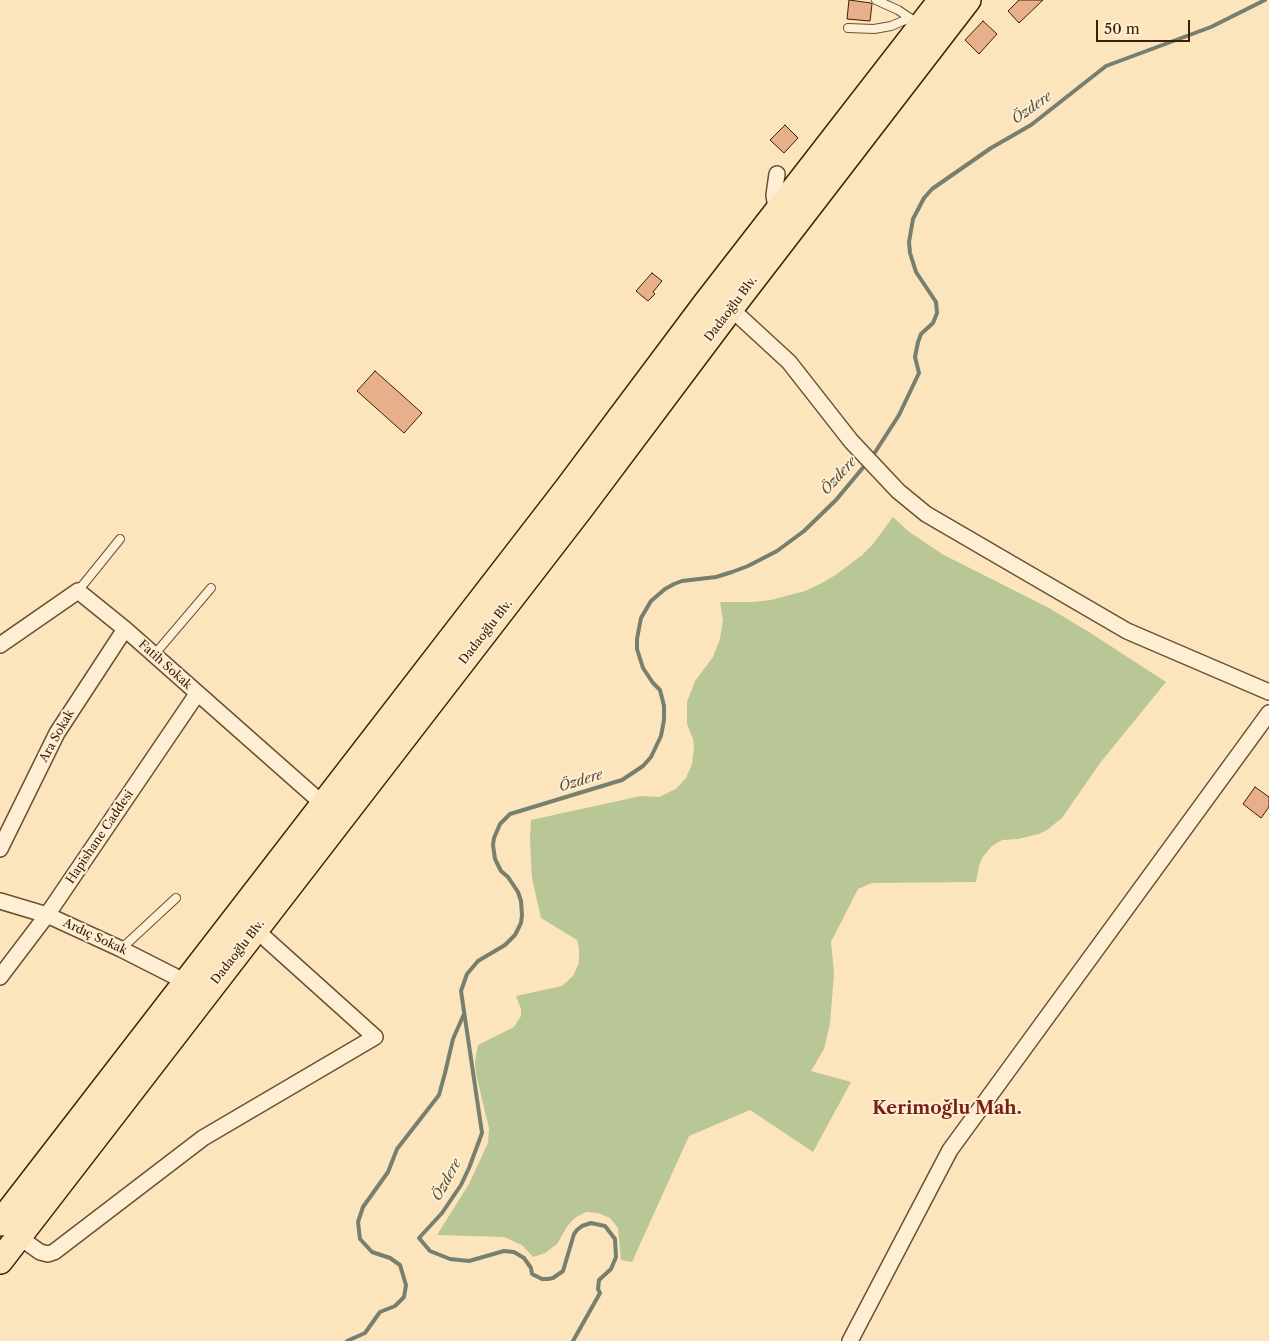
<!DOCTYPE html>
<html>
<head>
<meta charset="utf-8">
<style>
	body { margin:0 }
	#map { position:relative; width:1269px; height:1341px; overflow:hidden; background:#fce5bd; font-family:"Libre Caslon Text",serif }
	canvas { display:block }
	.scale { position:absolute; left:1096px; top:20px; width:94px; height:22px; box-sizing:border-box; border:2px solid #3a2007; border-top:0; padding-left:6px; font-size:15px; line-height:18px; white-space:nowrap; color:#3a2007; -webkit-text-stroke:4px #fdeed4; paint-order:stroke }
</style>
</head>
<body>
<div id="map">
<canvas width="1269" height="1341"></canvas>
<div class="scale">50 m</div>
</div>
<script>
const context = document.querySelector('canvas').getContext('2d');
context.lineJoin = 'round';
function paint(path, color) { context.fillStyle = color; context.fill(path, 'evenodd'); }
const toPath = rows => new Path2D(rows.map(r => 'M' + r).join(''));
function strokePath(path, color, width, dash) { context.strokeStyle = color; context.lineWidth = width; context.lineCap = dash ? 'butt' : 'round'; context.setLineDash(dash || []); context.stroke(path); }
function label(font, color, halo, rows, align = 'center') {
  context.font = font + ' "Libre Caslon Text",serif'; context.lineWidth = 4; context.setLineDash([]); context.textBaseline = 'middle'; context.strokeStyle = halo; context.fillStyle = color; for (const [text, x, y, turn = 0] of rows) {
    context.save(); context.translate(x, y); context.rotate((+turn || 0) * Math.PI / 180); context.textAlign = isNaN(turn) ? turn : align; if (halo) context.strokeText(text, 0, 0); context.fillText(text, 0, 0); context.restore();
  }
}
paint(toPath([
	[893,517,908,531,942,554,1049,608,1089,632,1166,682,1100,763,1062,818,1047,830,1039,834,1018,839,1002,840,992,846,982,858,979,866,976,882,872,883,858,889,831,942,834,973,830,1024,824,1049,811,1071,851,1082,813,1152,750,1110,689,1136,632,1262,621,1260,618,1228,610,1218,598,1213,586,1212,576,1217,568,1225,557,1244,545,1253,533,1257,522,1245,504,1237,437,1235,469,1184,488,1143,489,1128,476,1074,475,1062,478,1045,514,1027,521,1016,521,1009,516,996,562,986,573,976,579,963,579,948,577,940,541,918,532,878,530,839,531,820,641,796,659,797,676,789,686,778,692,764,694,747,693,739,687,724,687,702,695,681,713,657,720,639,723,620,720,602,754,602,771,600,805,591,820,584,834,576,861,556,873,544]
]), '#b9c695');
strokePath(toPath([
	[872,457,899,415,919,373,915,357,918,342,921,334,933,323,937,313,936,302,916,272,910,253,909,242,913,219,924,198,932,189,991,148,1031,125,1106,66,1211,27,1265,0],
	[347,1341,365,1333,380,1312,395,1306,404,1297,406,1285,400,1265,390,1258,372,1252,360,1239,358,1222,363,1207,388,1172,397,1149,439,1095,445,1073,453,1039,464,1014],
	[573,1341,600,1293,598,1289,599,1280,611,1269,616,1257,615,1239,605,1226,591,1223,582,1226,577,1230,574,1234,563,1271,553,1278,548,1279,542,1279,532,1274,531,1268,524,1258,514,1252,504,1251,469,1261,450,1259,430,1251,419,1238,442,1213,461,1185,469,1168,482,1133,461,991,467,974,478,961,505,945,515,935,521,923,522,915,521,901,518,892,508,877,501,871,495,859,493,845,494,838,500,824,510,814,622,780,643,766,651,757,661,736,664,720,664,706,660,690,653,683,643,668,637,649,637,639,641,618,651,601,665,589,674,584,682,581,716,577,732,572,748,566,777,551,804,531,836,500,866,464]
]), '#777f6f', 4);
const building = toPath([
	[849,0,871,3,872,4,870,21,847,19,849,0],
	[1019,0,1043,0,1019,23,1008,11,1019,0],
	[983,21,997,34,979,54,965,40,983,21],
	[785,125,798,138,784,153,770,140,785,125],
	[652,273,662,281,653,292,655,294,648,301,636,291,652,273],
	[375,371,422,413,404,433,357,391,375,371],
	[1255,787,1269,797,1269,807,1261,818,1243,804,1255,787]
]);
paint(building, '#e8b08a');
strokePath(building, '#3a2007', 1);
const service = toPath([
	[876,0,898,10,913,20],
	[848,28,874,29,891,26,910,18],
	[78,591,120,539],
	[154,655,211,588],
	[121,949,176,898]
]);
const minor = toPath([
	[777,174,774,195,775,202,779,208],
	[726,304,789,362,851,441,898,491,926,514,1127,631,1269,692],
	[0,645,78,591,125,629,323,804],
	[0,849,57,733,125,629],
	[0,901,47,915,121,949,186,982],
	[0,977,47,915,197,694],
	[19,1237,40,1252,48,1254,54,1252,203,1138,375,1037,256,930],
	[850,1341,950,1150,1269,713]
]);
const trunk = toPath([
	[0,1223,566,490,706,303,941,0],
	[0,1261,581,508,731,308,968,0]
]);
strokePath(service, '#6a5134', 10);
strokePath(minor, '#6a5134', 18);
strokePath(trunk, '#3a2007', 28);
strokePath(service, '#fdeed4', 8);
strokePath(minor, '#fdeed4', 15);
strokePath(trunk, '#fce5bd', 25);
label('12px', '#3a2007', '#fdeed4', [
	["Dadaoğlu Blv.",731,309,-53],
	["Dadaoğlu Blv.",486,632,-52],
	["Fatih Sokak",165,665,42],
	["Ara Sokak",57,736,-61],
	["Hapishane Caddesi",100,837,-56],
	["Ardıç Sokak",95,937,25],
	["Dadaoğlu Blv.",238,952,-52]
]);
label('italic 14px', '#58503b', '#fdeed4', [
	["Özdere",1032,108,-35],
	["Özdere",839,476,-48],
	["Özdere",581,781,-17],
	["Özdere",447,1180,-61]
]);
label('bold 18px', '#7a1f14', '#fdeed4', [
	["Kerimoğlu Mah.",947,1109]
]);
</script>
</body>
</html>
